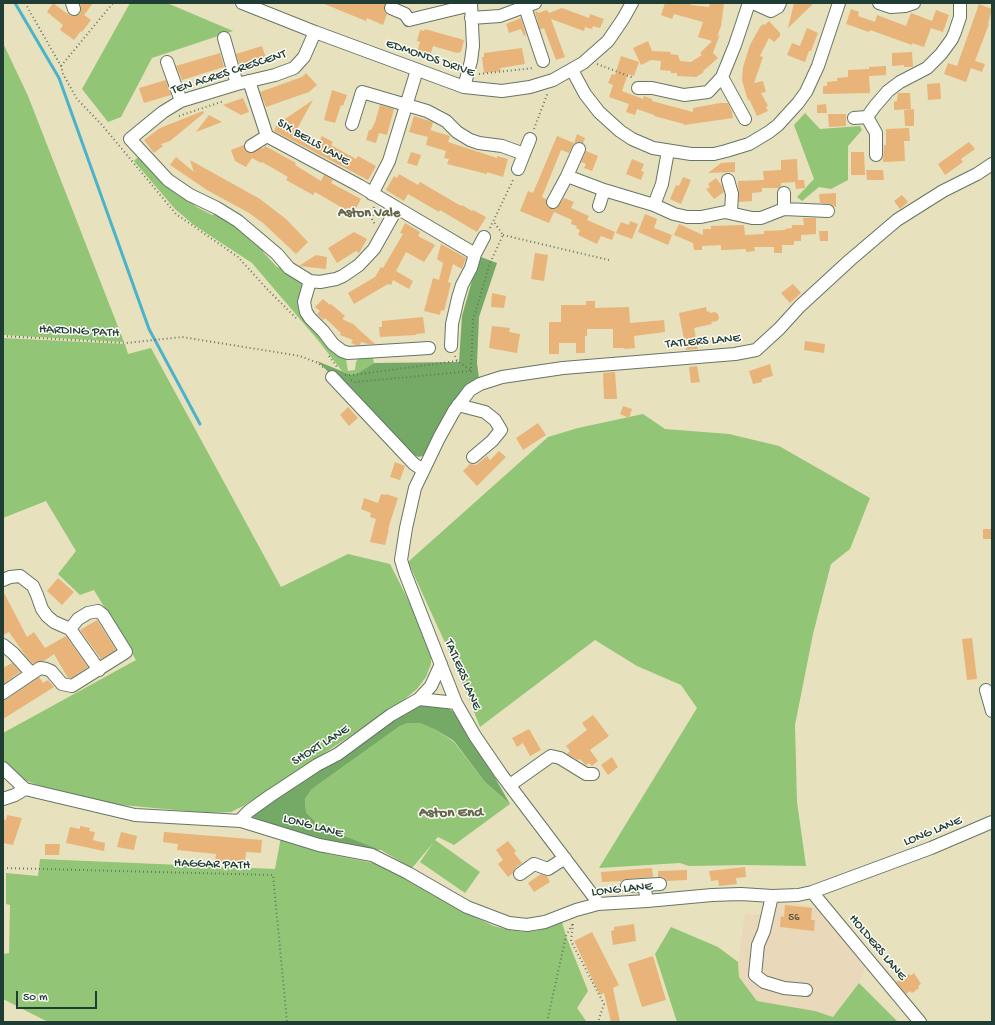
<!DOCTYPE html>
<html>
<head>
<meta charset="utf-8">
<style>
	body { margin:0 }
	#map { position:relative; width:995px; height:1025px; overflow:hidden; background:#e7e1be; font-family:"Gochi Hand",sans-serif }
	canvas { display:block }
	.frame { position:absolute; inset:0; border:4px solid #1f3d34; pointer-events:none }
	.scale { position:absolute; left:16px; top:991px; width:81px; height:18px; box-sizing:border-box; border:2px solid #1f3d34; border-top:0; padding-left:5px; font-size:12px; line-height:14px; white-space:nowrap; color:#1f3d34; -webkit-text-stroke:3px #fdfcf7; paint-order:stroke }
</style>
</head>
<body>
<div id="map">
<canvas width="995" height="1025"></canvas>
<div class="frame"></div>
<div class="scale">50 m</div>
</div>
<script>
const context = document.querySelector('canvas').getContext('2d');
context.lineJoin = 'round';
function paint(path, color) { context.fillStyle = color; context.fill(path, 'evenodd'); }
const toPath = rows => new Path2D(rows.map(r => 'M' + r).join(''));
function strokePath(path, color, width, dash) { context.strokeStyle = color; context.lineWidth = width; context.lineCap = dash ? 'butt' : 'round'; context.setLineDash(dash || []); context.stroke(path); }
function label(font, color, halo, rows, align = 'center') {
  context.font = font + ' "Gochi Hand",sans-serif'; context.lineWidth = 3; context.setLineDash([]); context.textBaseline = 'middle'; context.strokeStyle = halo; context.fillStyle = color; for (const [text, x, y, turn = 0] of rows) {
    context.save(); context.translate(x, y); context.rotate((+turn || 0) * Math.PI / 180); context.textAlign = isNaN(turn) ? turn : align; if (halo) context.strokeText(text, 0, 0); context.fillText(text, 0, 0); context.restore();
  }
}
paint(toPath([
	[764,901,807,905,819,910,867,963,859,983,833,1017,815,1011,757,1001,739,977,738,962,745,914,761,915]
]), '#ead8ba');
paint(toPath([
	[130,3,167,3,233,31,152,58,121,117,108,122,82,89],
	[3,43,28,96,124,342,3,335],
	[805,113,820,129,860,126,862,130,848,146,848,180,831,189,819,187,802,201,797,197,814,179,794,125],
	[139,156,193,201,195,206,212,215,217,214,239,228,263,247,263,252,277,267,282,267,300,281,303,288,300,297,346,359,348,371,355,370,356,362,360,356,372,355,374,363,358,373,351,375,342,371,317,339,252,263,194,225,175,209,134,161],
	[3,338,125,344,128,354,151,348,281,587,348,554,390,564,427,637,431,653,431,664,426,677,417,689,400,703,320,756,243,806,231,812,208,813,122,805,50,790,22,779,3,760,3,733,136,660,94,590,80,595,58,574,76,551,46,501,3,518],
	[643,414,665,429,729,434,779,446,870,498,850,549,831,564,813,634,795,725,797,802,806,866,745,865,689,866,680,863,599,868,697,708,681,685,637,666,595,640,480,727,458,671,408,562,548,437,578,428],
	[408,723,420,723,436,730,454,742,485,782,510,804,454,845,438,837,435,840,480,872,465,893,420,862,433,843,412,868,381,850,319,826,306,812,305,799,312,789,400,726],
	[281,837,328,854,373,863,398,874,464,912,494,926,510,930,524,932,536,931,562,922,566,936,588,991,577,1008,586,1021,585,1022,48,1022,3,999,3,954,9,953,10,905,6,904,6,873,38,876,40,859,275,869],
	[671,927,718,947,738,962,739,977,757,1001,815,1011,833,1017,859,983,898,1022,677,1022,655,954]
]), '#92c575');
paint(toPath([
	[481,257,497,263,479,317,477,363,479,378,468,385,425,455,419,457,414,455,317,361,351,375,358,373,374,363,459,362,462,316,473,277],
	[430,703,442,705,451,710,458,716,470,734,510,804,485,782,454,741,436,730,420,723,408,723,400,726,312,789,305,799,306,812,319,826,381,850,360,848,304,837,258,820,253,817,254,813,407,709]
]), '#75aa66');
strokePath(toPath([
	[15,3,59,78,149,329,200,424]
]), '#4bb3c9', 3);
paint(toPath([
	[53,3,69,15,73,16,80,14,81,10,80,3,93,3,84,15,91,20,82,32,81,31,74,40,60,30,63,25,47,12],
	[322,3,386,3,384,9,387,14,383,25,367,18,366,21],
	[665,3,691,3,691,5,709,7,710,3,724,3,721,26,717,37,720,34,713,53,718,58,703,71,704,72,696,77,677,76,677,73,671,73,671,71,660,70,661,61,651,60,641,65,633,48,648,41,652,51,671,52,670,54,678,55,680,61,691,62,702,55,700,53,712,41,698,37,703,22,674,14,672,19,661,15],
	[794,3,814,3,788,28],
	[979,4,992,9,988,24,989,24,975,61,985,64,982,72,971,68,966,82,944,74,948,63,957,66],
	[562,8,589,18,590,14,604,19,600,28,593,26,592,29,585,27,584,31,551,19,565,57,556,60,544,28,540,30,535,12,537,11,538,13,547,10,549,13],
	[851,9,859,12,858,16,875,22,877,15,906,26,911,13,932,21,936,10,949,15,943,32,931,28,924,47,912,43,912,45,870,30,869,32,846,24],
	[521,18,526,35,524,36,521,29,509,33,506,24],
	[769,21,780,33,780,36,774,42,769,38,760,56,763,57,754,83,763,81,766,92,761,93,768,106,766,107,768,111,757,116,749,99,748,101,742,80,743,67,750,45,760,27,763,24,765,25],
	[807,28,818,33,811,51,809,51,805,62,787,55,792,43,800,46],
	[425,29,464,40,461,52,457,53,433,46,429,60,416,56,420,42,417,41,420,30,424,31],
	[262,46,267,61,241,69,236,54],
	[522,48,525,64,500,68,501,71,484,73,482,57,484,57,484,53],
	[912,52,913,67,904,67,904,65,892,66,892,53],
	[220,53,224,67,182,80,176,66],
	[621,56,639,62,634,76,628,74,622,91,643,99,644,96,652,99,652,101,693,112,693,108,720,103,728,103,732,112,733,118,684,125,684,124,654,116,654,115,637,109,635,115,626,112,629,104,609,97,613,85,608,83,612,74,615,75],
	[886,66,886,75,869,76,870,93,823,94,823,86,827,86,827,82,837,81,837,78,848,77,848,70,869,69,869,67],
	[306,73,317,85,309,92,266,107,260,92,302,77],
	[166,80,171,95,144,103,139,88],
	[940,83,941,99,928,100,927,84],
	[332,90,347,95,343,106,341,105,335,123,324,120],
	[898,93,910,93,911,109,894,110,894,102,897,101],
	[243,98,249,112,241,115,223,105],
	[313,100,297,129,319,141,322,136,333,142,331,145,356,159,358,156,376,166,368,180,274,131,277,124,281,126,285,119],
	[826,104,827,113,817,113,817,105],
	[380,105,394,109,387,135,379,133,376,143,366,140,369,130,371,130,375,122],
	[914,109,914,126,905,126,904,110],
	[203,111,204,113,170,141,161,144,163,146,154,153,144,140,160,128],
	[828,114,846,114,846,126,829,127],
	[209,115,222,122,196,132],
	[414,116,433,122,430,132,430,130,450,136,448,142,497,158,497,156,508,159,503,177,487,172,487,174,447,164,449,159,444,158,446,151,426,145,428,137,409,132],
	[909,128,910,141,904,141,905,161,883,162,884,145,886,145,886,129],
	[577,134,585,138,583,143,579,142,574,143,569,153,561,150,542,197,546,199,547,206,553,209,557,208,564,198,574,202,571,208,589,216,587,220,615,232,612,240,601,236,597,244,578,235,580,230,576,228,577,226,571,224,572,220,554,212,549,223,520,211,528,191,533,193,557,136,574,143],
	[969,142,975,149,961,159,963,162,945,175,938,164],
	[244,145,245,150,251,153,262,148,263,149,265,146,296,163,295,165,321,181,324,175,333,180,331,183,361,199,353,214,315,192,313,195,286,180,288,177,262,162,261,163,252,158,246,167,235,161,231,150],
	[586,151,598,156,592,171,584,168,586,164,581,162],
	[411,152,421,155,417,166,407,163],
	[851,152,864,152,865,175,851,175],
	[176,157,194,172,190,160,260,199,286,219,308,242,296,254,263,223,249,213,207,190,170,165],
	[632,159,644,164,641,171,644,172,641,180,626,174],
	[797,159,798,180,804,180,805,188,796,189,795,182,781,183,781,186,779,188,762,188,762,192,752,193,752,201,739,202,738,181,764,180,763,171,781,170,781,160],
	[735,162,735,172,708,173,721,163],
	[866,170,883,170,884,180,867,180],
	[399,174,418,185,420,182,461,206,462,205,472,211,473,210,486,217,477,232,440,210,439,212,408,194,404,201,386,190,394,176,397,178],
	[683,177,691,180,681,204,670,199,676,185,679,186],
	[716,178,722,186,724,192,714,199,706,189,710,187,708,184],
	[836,193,836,207,829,204,820,203,819,194],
	[902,195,908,202,900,209,894,201],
	[645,214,657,219,654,228,672,235,668,245,638,232],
	[803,218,816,218,816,234,801,235,801,241,794,241,794,245,782,245,782,253,774,253,774,247,754,247,755,251,746,252,746,249,721,250,721,245,702,246,702,250,694,250,693,243,674,235,679,224,703,235,703,229,711,229,711,226,744,225,745,235,764,234,764,231,785,230,785,229,792,228,792,225,804,225],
	[630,221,638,224,632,239,616,233,621,222,629,225],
	[405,223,420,232,418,236,435,245,424,262,406,252,396,271,413,281,409,289,393,280,391,285,388,284,354,304,348,293,375,277,381,267,383,268,403,234,400,233],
	[819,231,828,231,828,241,820,241],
	[354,232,367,239,359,253,356,251,337,263,328,248],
	[441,244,466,258,462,269,453,264,448,282,451,283,444,311,441,310,440,315,424,311,433,278,439,280,443,263,437,259],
	[535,253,548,255,544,281,531,279],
	[316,255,327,257,326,269,299,266],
	[793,284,801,293,790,303,781,293],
	[492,293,506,296,504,308,491,307],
	[323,299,330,305,331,304,345,316,342,319,353,324,375,344,368,344,361,342,360,345,356,345,351,343,353,340,340,335,341,333,325,318,323,320,317,314,320,311,315,307],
	[586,301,595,301,595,308,629,307,630,323,664,320,665,332,634,336,635,348,625,349,624,348,613,348,613,329,587,329,587,336,585,336,585,353,576,353,576,343,559,343,559,354,549,354,549,322,561,322,561,305,586,305],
	[706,307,707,312,709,311,710,313,715,312,718,314,719,318,717,321,711,322,712,324,694,328,698,349,686,350,679,313],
	[423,317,425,333,416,334,416,335,380,337,379,327,382,327,382,321],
	[492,326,510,328,509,332,520,334,517,353,489,348],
	[805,341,825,344,824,353,804,350],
	[770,364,773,376,762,379,762,382,753,384,749,371],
	[697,366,700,382,691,383,689,367],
	[615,372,617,399,604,399,603,373],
	[623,406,632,409,629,418,620,414],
	[348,407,358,418,349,426,340,415],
	[538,423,546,435,523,450,516,438],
	[499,451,506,457,477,486,463,471,470,464,476,465,487,456,490,460],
	[395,462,405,466,400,480,390,477],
	[381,494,386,495,386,494,398,498,388,529,389,529,385,545,370,542,376,519,370,517,371,513,361,509,364,498,378,503],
	[983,529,992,529,992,539,983,539],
	[58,578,74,592,62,605,47,591],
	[3,591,27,637,34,632,45,648,66,636,88,667,71,678,68,678,54,654,44,661,36,662,33,664,25,655,9,632,3,635],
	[97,620,116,650,101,659,80,630],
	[972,638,977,679,967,680,962,639],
	[12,663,20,672,3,684,3,668],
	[39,677,43,683,48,680,54,687,3,719,3,700,7,699],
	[593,715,609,736,590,750,598,761,592,766,589,763,586,765,580,759,578,760,567,754,570,751,566,746,587,730,582,723],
	[529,729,541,750,530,756,523,743,517,747,512,738],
	[612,757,618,767,608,775,601,765],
	[7,815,22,818,13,845,3,843,3,819,6,820],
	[80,826,90,828,89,831,95,832,93,840,105,843,104,851,66,843,70,827,80,829],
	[121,832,137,836,134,850,117,847],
	[164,832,262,840,261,853,246,852,245,864,215,862,216,854,177,850,178,844,163,842],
	[508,841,516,851,514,853,522,863,515,868,513,873,508,877,498,864,503,860,496,850],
	[45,844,60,844,59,855,45,855],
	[745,867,746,877,736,878,737,884,719,886,718,880,711,881,709,871],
	[652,868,653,877,626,879,622,881,602,882,601,872],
	[687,870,687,880,667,881,663,877,658,877,658,871],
	[541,874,547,876,550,882,534,892,528,883],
	[785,905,812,908,811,920,815,920,814,931,780,927,781,916,784,917],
	[634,924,636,941,613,945,611,931,614,930,614,927],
	[592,932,619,985,613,988,620,1022,611,1022,604,993,600,995,574,941],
	[653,956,666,1000,642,1007,628,964],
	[914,973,921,984,918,986,919,988,912,993,910,991,906,994,896,982,909,974,910,976]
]), '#e8b479');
const minor = toPath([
	[72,3,74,9],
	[242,3,315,32,464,87,502,91,530,87,553,80,583,63,608,41,623,19,632,3],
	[753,3,771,11,778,7,780,3],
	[879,3,891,7,905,6,914,3],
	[525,7,543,61],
	[391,8,405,14,409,20,471,5],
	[471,18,500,16,535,3],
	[315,32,304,57,294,68,275,75,237,84,181,101,163,112,130,139,168,180,190,195,217,208,238,221,277,254,289,268,310,281,320,282,336,279,343,276,359,265,374,249,397,208],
	[224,38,237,84],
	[167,62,181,101],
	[572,70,585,94,599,112,620,131,632,139,653,148,691,154,714,154,726,151,749,144,769,132,778,125,798,103,806,92,818,66,839,3],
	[722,77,745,119],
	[249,81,267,136,360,186,475,254],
	[464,87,471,61,473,46,471,3],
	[638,88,652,88,684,95,708,92,722,77,735,45,749,3],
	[867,117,875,106,888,91,900,82,927,68,941,54,952,39,955,32,960,17,960,3],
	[867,117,876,133,876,155],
	[854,118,867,117],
	[352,124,362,92,427,111,446,121,457,132,470,140,479,143,502,146,524,154],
	[251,146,267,136],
	[518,169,530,139],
	[567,176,604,190,654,205,674,214,687,217,701,217,725,212,752,218,761,218,784,209,828,211],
	[728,180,732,194,731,212],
	[372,194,389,161,417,70],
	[553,202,567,176,579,149],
	[654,205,662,184,668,151],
	[599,206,604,190],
	[784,209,784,193],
	[310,281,304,302,306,312,310,318,323,331,333,344,342,351,348,353,429,348],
	[451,346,452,324,458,298,462,285,471,268,475,254,484,237],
	[332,377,414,464,423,470],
	[458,405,485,412,495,420,501,430,492,441,473,457],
	[3,580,10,577,20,576,33,586,37,595,42,609,47,616,54,622,70,629,99,670],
	[3,645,13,653,31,673],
	[986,690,992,711],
	[3,693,40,668,46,669,51,671,62,684,72,686,126,652,103,615,98,611,88,613,78,619,70,629],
	[419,699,456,703],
	[3,768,25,789],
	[510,785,551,756,560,758,586,774,593,774],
	[25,789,135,815,241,821,319,845,372,855,408,873,467,907,509,923,527,925,545,922,576,910,598,904,647,901,712,895,741,894,772,896,798,895,812,892,931,848,992,822],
	[3,799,15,795,25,789],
	[241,821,243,817,249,811,270,796,317,765,338,754,391,715,419,699,431,686,441,664],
	[520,874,534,864,548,869,565,858],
	[642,885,660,884],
	[627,886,642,885,645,890,647,901],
	[812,892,920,1022],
	[772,896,764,931,758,945,755,975,764,982,784,988,806,990],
	[598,904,594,897,501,774,475,736,456,703,405,573,401,560,406,528,415,488,439,438,454,411,470,390,480,384,502,377,563,368,735,354,756,350,779,329,800,306,850,260,897,220,943,191,977,174,992,164]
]);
strokePath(minor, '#657664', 14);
strokePath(toPath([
	[25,3,61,66,63,74,77,99,102,125,176,214,238,257,267,289,296,318],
	[597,64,634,78],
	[61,66,113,3],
	[479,74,534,68],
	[179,116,224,101],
	[534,129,548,92],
	[374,207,372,220,375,224],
	[490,228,514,178],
	[503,235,609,260],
	[3,336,126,343,182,337,300,356,318,363,325,369],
	[329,356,337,367],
	[455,356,457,361,472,371],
	[345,375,353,375,457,361],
	[351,380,355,382,471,371,473,320,490,263,503,235,494,222],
	[3,868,273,875,287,1022],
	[573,924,571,941,604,1004,598,1022],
	[547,1022,566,936,573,923]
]), '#657664', 2, [1, 3]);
strokePath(minor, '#fff', 12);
label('11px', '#515b45', null, [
	["56",794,918]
]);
label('13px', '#1f3d34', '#fdfcf7', [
	["EDMONDS DRIVE",430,59,19],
	["TEN ACRES CRESCENT",229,73,-18],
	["SIX BELLS LANE",313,143,30],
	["HARDING PATH",79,332,3],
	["TATLERS LANE",703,342,-5],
	["TATLERS LANE",462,675,67],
	["SHORT LANE",321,746,-32],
	["LONG LANE",313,827,15],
	["LONG LANE",933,832,-22],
	["HAGGAR PATH",212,865,2],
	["LONG LANE",622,890,-6],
	["HOLDERS LANE",877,948,50]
]);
label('bold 14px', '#65674c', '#fdfcf7', [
	["Aston Vale",369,214]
]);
label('bold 15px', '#65674c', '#fdfcf7', [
	["Aston End",451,814]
]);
</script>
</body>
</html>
